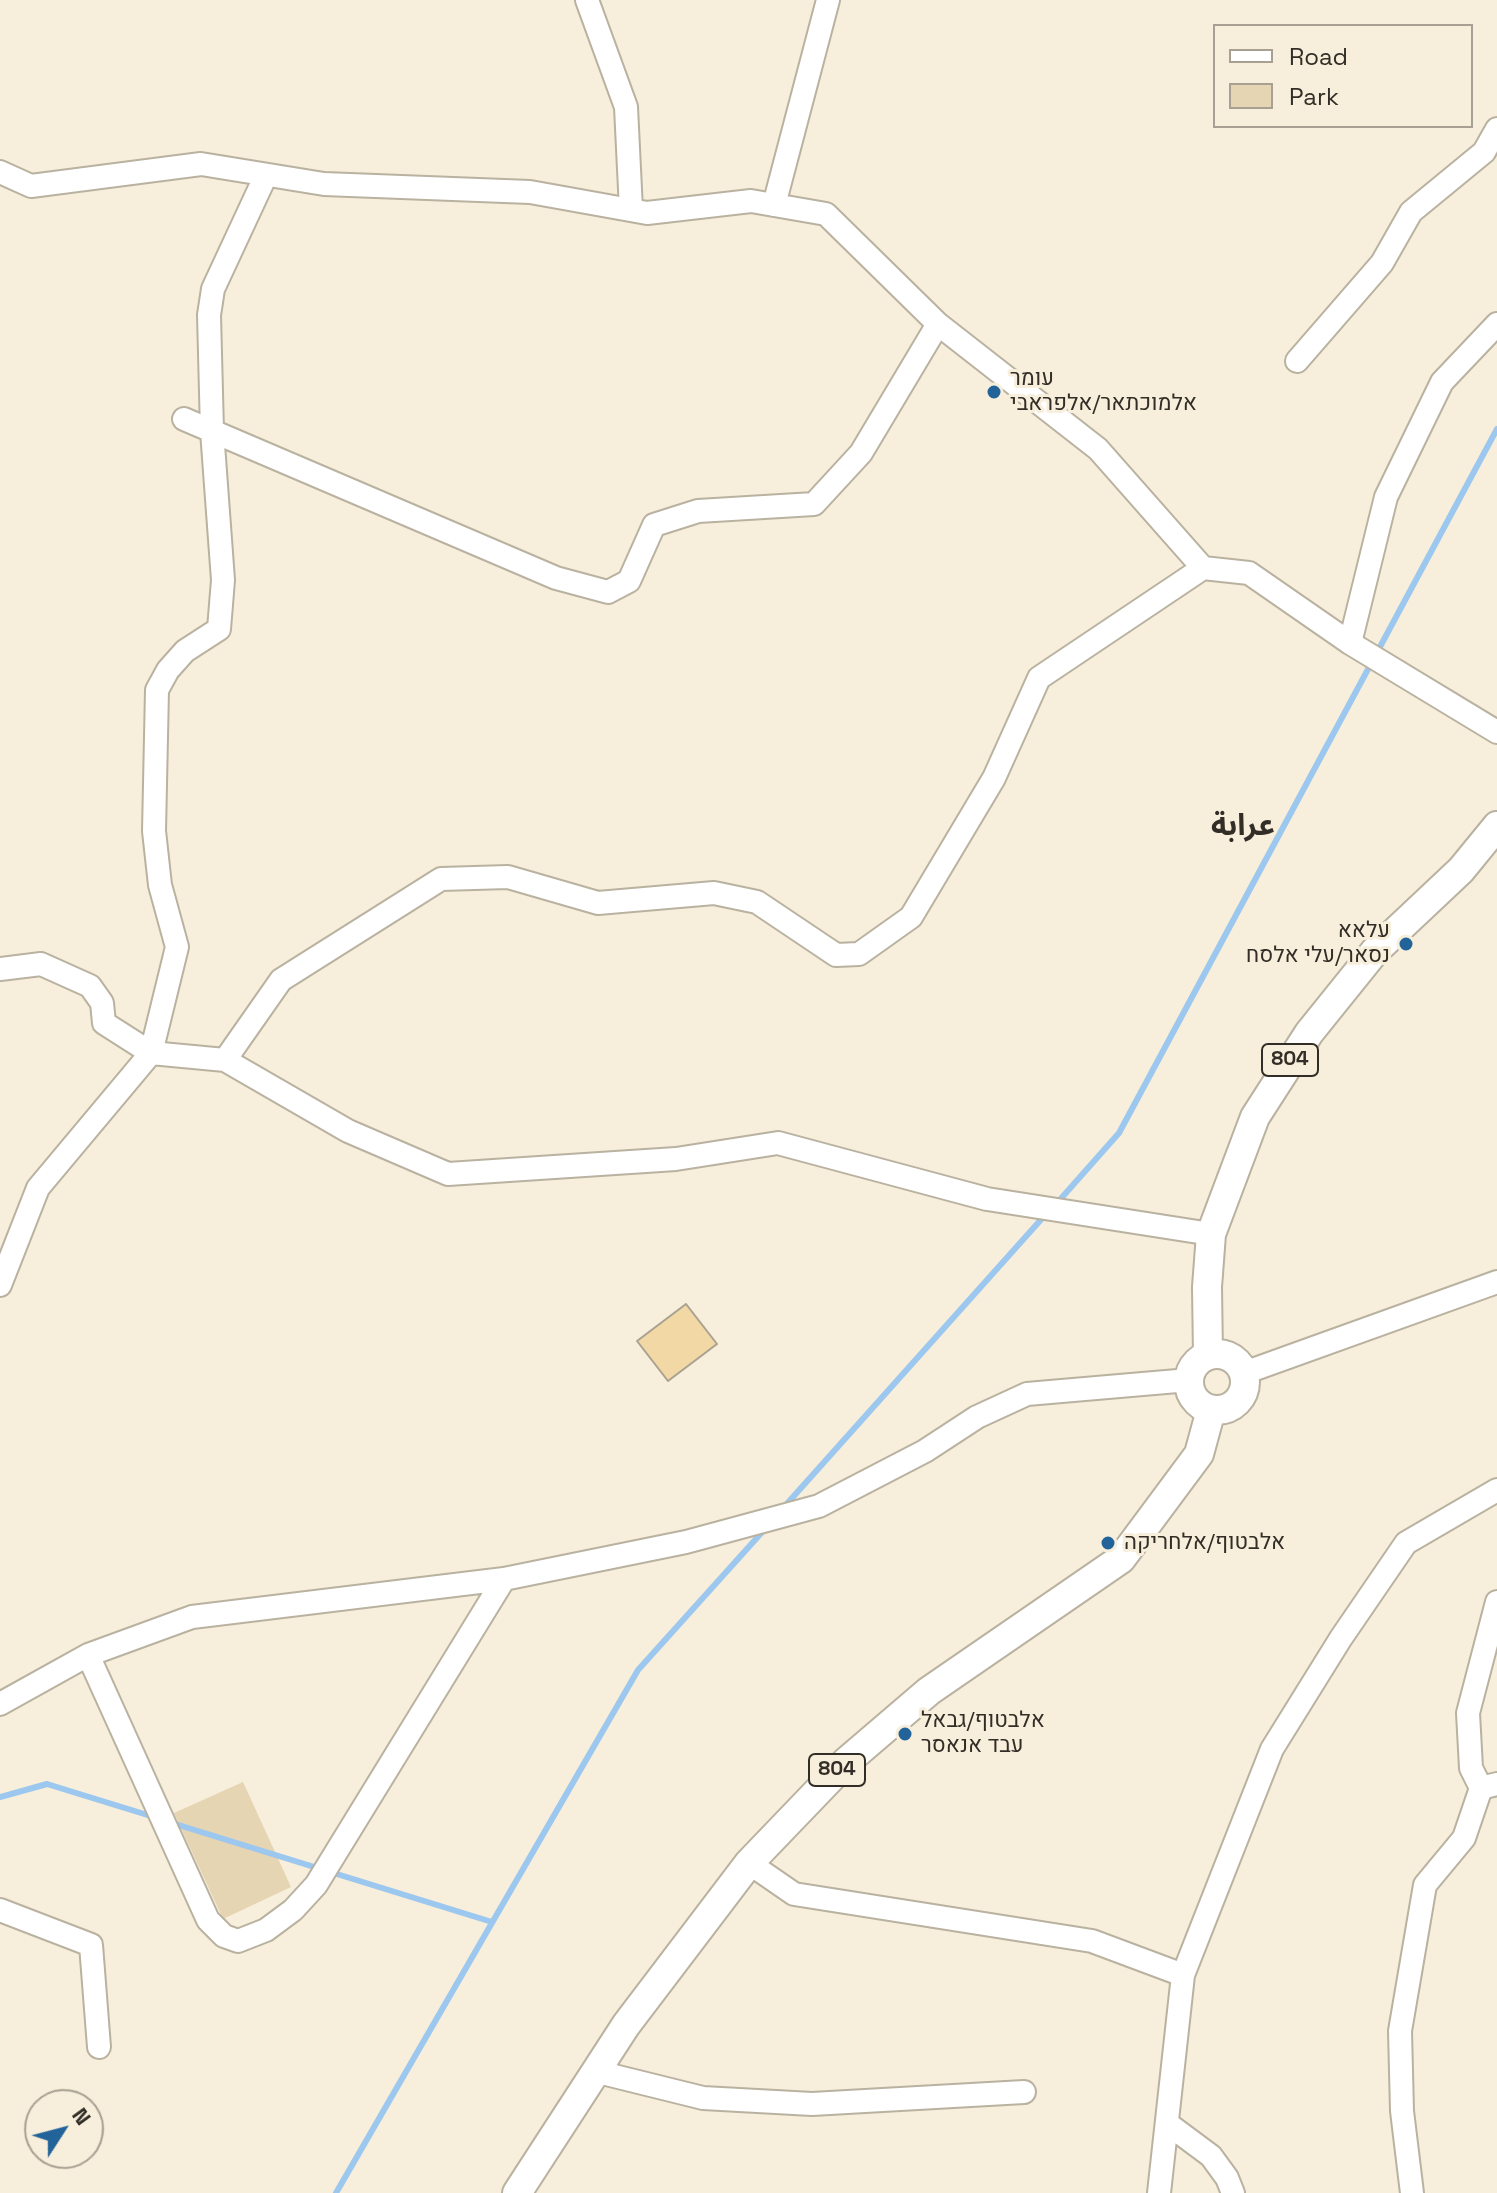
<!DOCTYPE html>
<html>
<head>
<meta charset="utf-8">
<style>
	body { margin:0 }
	#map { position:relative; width:1497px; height:2193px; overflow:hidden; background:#f7eedb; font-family:"Space Grotesk",sans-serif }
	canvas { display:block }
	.legend { position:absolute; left:1213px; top:24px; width:260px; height:104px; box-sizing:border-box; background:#f7eedb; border:2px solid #a8a193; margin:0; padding:10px 14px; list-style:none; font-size:24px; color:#322e27 }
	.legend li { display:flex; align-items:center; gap:16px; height:40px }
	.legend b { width:40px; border:2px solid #a8a193 }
	.north { position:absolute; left:24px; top:2089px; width:80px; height:80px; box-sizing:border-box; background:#f7eedb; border:2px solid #a8a193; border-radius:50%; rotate:54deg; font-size:22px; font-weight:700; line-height:32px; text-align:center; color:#322e27 }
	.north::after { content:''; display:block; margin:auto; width:28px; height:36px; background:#226399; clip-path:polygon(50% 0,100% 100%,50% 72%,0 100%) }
</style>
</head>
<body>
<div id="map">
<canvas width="1497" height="2193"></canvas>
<ul class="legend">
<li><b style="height:10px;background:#fff"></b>Road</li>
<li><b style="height:22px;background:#e6d5b2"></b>Park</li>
</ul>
<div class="north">N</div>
</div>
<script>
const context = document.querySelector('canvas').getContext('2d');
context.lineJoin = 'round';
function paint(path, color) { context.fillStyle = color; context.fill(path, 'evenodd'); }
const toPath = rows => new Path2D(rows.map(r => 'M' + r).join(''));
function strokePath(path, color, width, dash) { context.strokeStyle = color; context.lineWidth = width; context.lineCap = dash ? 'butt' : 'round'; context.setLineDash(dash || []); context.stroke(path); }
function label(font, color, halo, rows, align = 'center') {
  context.font = font + ' "Space Grotesk","Noto Sans Arabic",Heebo,sans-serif'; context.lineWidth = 6; context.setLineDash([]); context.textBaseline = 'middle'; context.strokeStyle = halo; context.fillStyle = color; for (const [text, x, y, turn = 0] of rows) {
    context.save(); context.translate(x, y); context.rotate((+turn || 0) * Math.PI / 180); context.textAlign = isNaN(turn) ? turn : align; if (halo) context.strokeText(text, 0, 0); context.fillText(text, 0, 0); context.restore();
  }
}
paint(toPath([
	[243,1782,291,1887,223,1919,174,1813]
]), '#e6d5b2');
strokePath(toPath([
	[1057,1203,1119,1133,1497,429],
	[784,1507,1046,1214],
	[0,1797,47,1784,154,1817],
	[172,1823,492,1922],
	[336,2193,638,1670,764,1530]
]), '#9cc7ef', 6);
const building = toPath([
	[686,1304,717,1344,668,1381,637,1341,686,1304]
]);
paint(building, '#f1d8a4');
strokePath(building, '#aaa190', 2);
const minor = toPath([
	[587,0,626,107,631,210],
	[0,172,31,186,201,164,324,184,530,192,647,213,751,201,826,214,938,324,1098,449,1203,568,1249,573,1350,643,1497,732],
	[774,205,828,0],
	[1297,361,1382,263,1411,212,1484,152,1497,129],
	[184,419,556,578,608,592,629,581,654,525,698,511,814,504,861,453,938,324],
	[1350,643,1386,497,1442,382,1497,324],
	[0,969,41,964,90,986,102,1003,104,1023,151,1053,225,1060,348,1131,448,1174,676,1159,778,1143,987,1199,1211,1234],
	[225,1060,281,980,441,879,508,877,598,903,714,893,757,902,836,955,859,954,911,917,994,778,1039,678,1203,568],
	[0,1285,38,1188,151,1053,177,947,160,885,154,831,157,690,168,670,185,651,219,629,223,580,212,431,209,315,213,289,266,175],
	[1244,1373,1497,1282],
	[1497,1602,1468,1713,1471,1768,1481,1788,1497,1784],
	[88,1655,208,1920,224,1936,238,1941,266,1930,293,1910,316,1885,504,1579],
	[0,1704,88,1655,192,1617,504,1579,686,1542,819,1506,925,1451,977,1417,1027,1394,1189,1380],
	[749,1863,794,1894,1092,1941,1183,1975],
	[0,1910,91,1945,99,2047],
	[594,2071,703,2098,812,2104,1024,2092],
	[1168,2124,1211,2156,1227,2178,1233,2193],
	[1159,2193,1183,1975,1272,1749,1341,1638,1406,1543,1497,1490],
	[1412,2193,1402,2111,1400,2031,1425,1885,1464,1838,1481,1788]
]);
const major = toPath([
	'1189 1382a28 28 0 1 1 56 0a28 28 0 1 1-56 0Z',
	[1208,1355,1207,1287,1211,1234,1255,1117,1309,1033,1375,951,1461,870,1497,826],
	[517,2193,626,2025,749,1863,846,1762,929,1691,1121,1559,1199,1454,1211,1410]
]);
strokePath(minor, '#bab2a0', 26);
strokePath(major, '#bab2a0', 32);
strokePath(minor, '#fff', 22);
strokePath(major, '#fff', 28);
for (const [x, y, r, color] of [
	[994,392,8,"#226399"],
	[1406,944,8,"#226399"],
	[1108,1543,8,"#226399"],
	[905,1734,8,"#226399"]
]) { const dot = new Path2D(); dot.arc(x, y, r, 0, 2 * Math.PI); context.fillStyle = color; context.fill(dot); strokePath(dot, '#f7eedb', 3); }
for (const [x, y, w] of [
	[1290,1060,56],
	[837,1770,56]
]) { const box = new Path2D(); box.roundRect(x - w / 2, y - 16, w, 32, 6); context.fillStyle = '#f7eedb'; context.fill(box); strokePath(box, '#322e27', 2); }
label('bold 20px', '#322e27', null, [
	["804",1290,1060],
	["804",837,1770]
]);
label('22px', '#322e27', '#f7eedb', [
	["עומר",1010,379],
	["אלמוכתאר/אלפראבי",1010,404],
	["עלאא",1390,931,"right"],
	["נסאר/עלי אלסח",1390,956,"right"],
	["אלבטוף/אלחריקה",1124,1543],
	["אלבטוף/גבאל",921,1721],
	["עבד אנאסר",921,1746]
], 'left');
label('bold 30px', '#322e27', '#f7eedb', [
	["عرابة",1243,827]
]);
</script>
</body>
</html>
